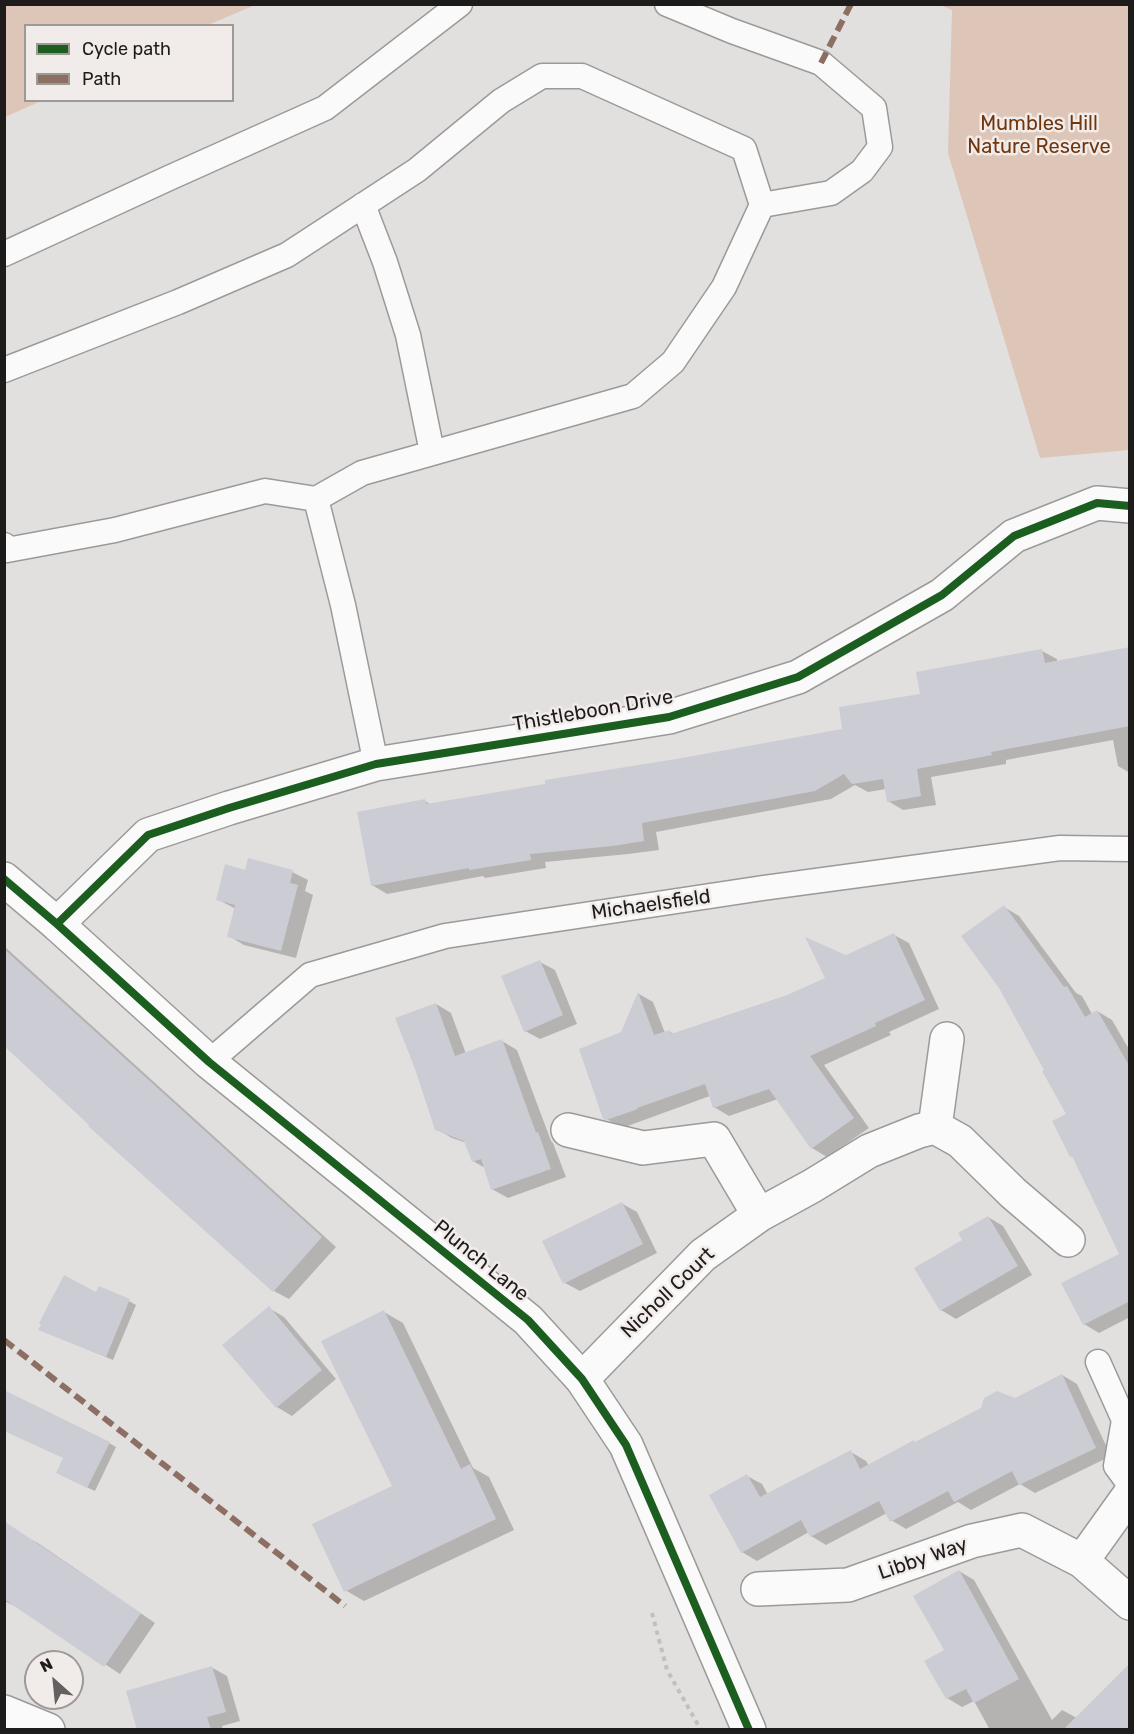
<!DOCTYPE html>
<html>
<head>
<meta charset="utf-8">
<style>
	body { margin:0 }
	#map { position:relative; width:1134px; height:1734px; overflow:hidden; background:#e2e0de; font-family:Rubik,sans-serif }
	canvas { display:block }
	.frame { position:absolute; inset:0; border:6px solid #1d1c1b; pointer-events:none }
	.legend { position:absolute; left:24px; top:24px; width:210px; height:78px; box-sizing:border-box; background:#f1ecea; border:2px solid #9c9997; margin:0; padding:8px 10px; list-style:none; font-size:18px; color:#1d1c1b }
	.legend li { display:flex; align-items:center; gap:12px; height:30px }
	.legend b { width:30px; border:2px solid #9c9997 }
	.north { position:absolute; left:24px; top:1650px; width:60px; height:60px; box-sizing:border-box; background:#f1ecea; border:2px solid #9c9997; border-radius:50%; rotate:333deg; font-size:16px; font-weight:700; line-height:24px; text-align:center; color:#1d1c1b }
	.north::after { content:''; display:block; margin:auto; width:21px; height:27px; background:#62615f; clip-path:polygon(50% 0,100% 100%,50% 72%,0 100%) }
</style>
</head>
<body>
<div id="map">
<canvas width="1134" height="1734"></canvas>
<div class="frame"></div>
<ul class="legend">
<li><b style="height:8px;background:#1b5e20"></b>Cycle path</li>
<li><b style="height:8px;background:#8d6e63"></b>Path</li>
</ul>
<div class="north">N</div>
</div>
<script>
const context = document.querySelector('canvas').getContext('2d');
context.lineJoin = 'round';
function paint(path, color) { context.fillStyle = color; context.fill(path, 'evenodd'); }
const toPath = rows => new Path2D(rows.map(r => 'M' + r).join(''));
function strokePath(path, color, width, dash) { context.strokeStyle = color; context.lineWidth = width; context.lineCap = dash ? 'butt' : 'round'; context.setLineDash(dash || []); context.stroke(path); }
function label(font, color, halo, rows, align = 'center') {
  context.font = font + ' Rubik,sans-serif'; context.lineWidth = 5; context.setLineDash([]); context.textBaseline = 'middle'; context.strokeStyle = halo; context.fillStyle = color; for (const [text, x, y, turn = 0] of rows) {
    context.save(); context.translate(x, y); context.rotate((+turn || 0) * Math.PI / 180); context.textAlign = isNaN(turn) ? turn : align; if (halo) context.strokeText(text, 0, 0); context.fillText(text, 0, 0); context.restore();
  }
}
paint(toPath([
	[4,5,5,4,255,5,208,25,26,26,26,100,41,101,5,117],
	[940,5,1129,5,1129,450,1040,458,948,153,952,10]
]), '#ddc5b8');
paint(toPath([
	[1130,648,1130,773,1118,766,1113,740,1006,760,1006,764,931,777,936,805,903,810,888,801,886,789,868,792,855,785,831,799,656,832,659,850,628,854,545,862,546,868,485,878,483,876,387,894,372,885,425,801,431,805,844,730,922,695,1042,651,1057,659,1057,662],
	[247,872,292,872,308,880,305,891,313,895,296,958,244,945,229,936,236,909,217,899],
	[1004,907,1019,916,1076,993,1082,996,1092,1014,1097,1011,1112,1020,1130,1051,1130,1317,1099,1333,1084,1324,1121,1254,1075,1158,1071,1156,1068,1115,1046,1070],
	[894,935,909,943,939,1009,889,1032,891,1035,824,1065,869,1128,827,1157,812,1148,778,1099,729,1116,714,1107,710,1096,622,1128,605,1118,622,1034,639,994,653,1002,665,1033,670,1032,674,1034,788,997,827,979,846,957],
	[4,946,336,1247,289,1299,274,1291,4,1044],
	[540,962,555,970,577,1024,540,1039,525,1031],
	[436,1004,451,1013,466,1054,502,1041,517,1050,551,1141,553,1143,566,1177,508,1198,492,1189,485,1168,473,1161,467,1143,452,1138,436,1129],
	[621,1203,637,1212,657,1253,580,1291,565,1283],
	[988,1217,1003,1226,1032,1275,956,1319,941,1310,964,1240],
	[97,1294,129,1301,136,1305,113,1360,40,1330],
	[269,1308,284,1317,336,1379,292,1416,277,1407],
	[384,1312,403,1323,473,1468,489,1477,514,1530,364,1601,345,1590,394,1487],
	[1062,1375,1077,1384,1111,1456,1035,1493,1020,1484,971,1510,958,1502,906,1529,891,1520,887,1513,826,1545,811,1536,809,1532,757,1561,742,1552,747,1476,762,1484,768,1495,851,1452,866,1461,869,1466,1015,1399],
	[109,1443,116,1447,95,1491,65,1477],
	[4,1526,38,1543,155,1623,120,1674,23,1610,4,1601],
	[959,1571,974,1580,1052,1720,1062,1710,1077,1718,1130,1666,1130,1730,990,1730,974,1701,962,1707,947,1698,946,1651],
	[211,1667,227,1676,240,1721,222,1726,223,1730,149,1730]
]), '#0003');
paint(toPath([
	[1130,647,1130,726,991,752,992,755,917,769,921,796,887,802,883,779,852,784,844,774,815,791,642,823,644,841,612,846,530,854,531,860,469,870,469,868,371,886,357,812,425,799,426,804,545,784,545,780,682,758,842,729,839,707,920,694,916,672,1042,649,1045,663],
	[248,858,293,870,290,883,298,885,281,951,227,937,235,905,216,900,225,864,245,870],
	[1004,905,1064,987,1067,986,1085,1017,1097,1010,1130,1067,1130,1301,1083,1325,1061,1283,1119,1254,1072,1156,1070,1157,1052,1121,1066,1114,1042,1071,1044,1070,999,988,961,936],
	[894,933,925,1000,875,1023,876,1026,810,1056,854,1118,811,1149,769,1089,713,1108,705,1084,637,1108,638,1109,606,1120,603,1119,579,1049,621,1032,638,992,654,1035,670,1030,671,1034,787,995,825,978,805,937,846,955],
	[4,949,322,1237,273,1292,88,1126,89,1125,4,1046],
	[540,960,563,1015,524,1032,501,976],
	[436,1003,455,1056,502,1039,536,1133,538,1132,551,1169,491,1190,481,1159,472,1162,464,1141,435,1130,415,1069,395,1018],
	[622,1202,643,1244,563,1284,542,1241],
	[988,1216,1018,1266,940,1311,914,1268,962,1240,958,1233],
	[64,1275,96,1292,99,1286,130,1299,106,1357,38,1330,41,1325,39,1323],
	[269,1306,322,1370,276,1408,222,1345],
	[384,1310,461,1469,470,1464,496,1519,344,1592,312,1524,392,1486,321,1341],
	[1062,1374,1096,1448,1019,1485,1012,1471,954,1502,948,1491,890,1522,879,1501,810,1537,801,1520,741,1553,709,1495,747,1474,760,1497,851,1450,860,1469,914,1440,915,1442,981,1408,984,1398,997,1391,1015,1398],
	[4,1390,110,1442,87,1488,56,1473,63,1458,4,1431],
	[4,1521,141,1613,104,1667,4,1599],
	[959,1570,1019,1679,974,1703,966,1689,946,1699,924,1661,944,1650,913,1596],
	[1129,1664,1129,1730,1063,1730],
	[212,1666,226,1712,207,1717,211,1730,137,1730,126,1691]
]), '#cccdd4');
const lane = toPath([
	[667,4,732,31,821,63,874,108,880,147,862,171,831,193,762,205],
	[363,205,385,262,408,335,432,452],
	[4,254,169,178,325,108,460,4],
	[4,370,178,302,287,255,417,170,501,101,542,76,582,76,744,149,762,205,724,287,673,362,633,396,362,473,316,499,265,491,115,530,7,550,4,545],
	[316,499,343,605,376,764],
	[209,1062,310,975,445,936,763,888,1060,848,1130,849],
	[1098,1362,1124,1420,1116,1466,1130,1485]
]);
const street = toPath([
	[57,924,148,835,229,808,376,764,669,717,798,677,942,595,1014,536,1097,503,1130,506],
	[935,1127,947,1039],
	[568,1130,643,1148,714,1139,759,1215],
	[582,1379,703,1255,759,1215,812,1186,869,1151,919,1131,935,1127,960,1141,1013,1193,1068,1240],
	[1082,1561,1130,1494],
	[758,1589,848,1585,972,1541,1022,1530,1082,1561,1130,1603],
	[4,1712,48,1730]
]);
const secondary = toPath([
	[4,879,57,924,209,1062,528,1320,582,1379,626,1445,749,1730]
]);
strokePath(lane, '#9c9a99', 27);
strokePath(street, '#9c9a99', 36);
strokePath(secondary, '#9c9a99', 36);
strokePath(toPath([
	[652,1613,667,1670,701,1730]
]), '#c0c0c0', 4, [4.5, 4.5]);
strokePath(lane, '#fbfafa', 24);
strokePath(street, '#fbfafa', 33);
strokePath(secondary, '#fbfafa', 33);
strokePath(toPath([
	[821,63,851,4],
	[4,1340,345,1606]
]), '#8d6e63', 6, [12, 6]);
strokePath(toPath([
	[4,879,57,924,209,1062,528,1320,582,1379,626,1445,749,1730],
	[57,924,148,835,229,808,376,764,669,717,798,677,942,595,1014,536,1097,503,1130,506]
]), '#1b5e20', 8);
label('20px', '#71360d', '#f1ecea', [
	["Mumbles Hill",1039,124],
	["Nature Reserve",1039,147]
]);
label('20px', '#1d1c1b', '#f1ecea', [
	["Thistleboon Drive",593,711,-10],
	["Michaelsfield",651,905,-8],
	["Plunch Lane",481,1261,39],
	["Nicholl Court",668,1293,-44],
	["Libby Way",923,1559,-19]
]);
</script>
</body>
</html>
